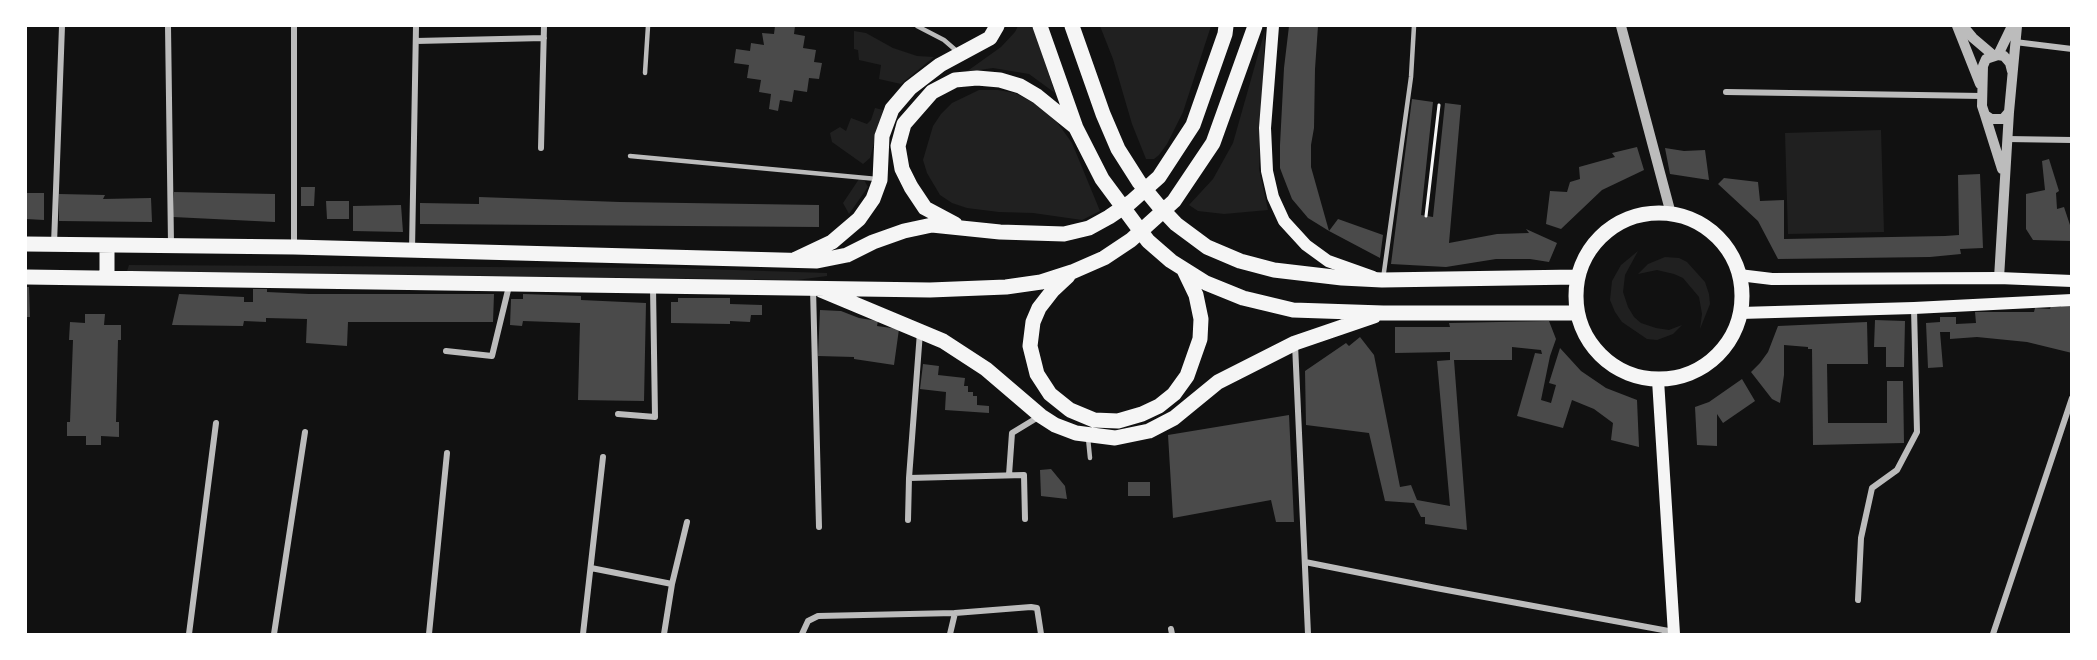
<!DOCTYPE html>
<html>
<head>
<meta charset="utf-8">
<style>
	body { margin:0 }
	#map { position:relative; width:2097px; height:660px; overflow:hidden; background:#111; font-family:Signika,sans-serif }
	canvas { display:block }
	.frame { position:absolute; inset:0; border:27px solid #fff; pointer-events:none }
</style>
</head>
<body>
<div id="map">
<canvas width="2097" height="660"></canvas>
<div class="frame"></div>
</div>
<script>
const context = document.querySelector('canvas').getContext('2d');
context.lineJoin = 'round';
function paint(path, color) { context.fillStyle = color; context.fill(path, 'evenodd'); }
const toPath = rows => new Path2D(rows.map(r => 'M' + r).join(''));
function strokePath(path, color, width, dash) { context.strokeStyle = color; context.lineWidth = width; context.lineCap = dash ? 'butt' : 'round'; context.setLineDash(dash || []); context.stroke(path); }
paint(toPath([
	[1018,26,1033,26,1055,93,1029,74,993,68,966,72,1001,47,1015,32],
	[1100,26,1211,26,1183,112,1167,144,1159,155,1154,159,1146,159,1132,124,1113,59],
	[1265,30,1259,169,1268,210,1224,214,1198,211,1189,205,1213,179,1233,143],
	[854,31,866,33,893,48,917,56,934,57,901,84,879,79,881,65,859,60,858,50,854,49],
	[979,90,998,90,1015,93,1036,104,1054,118,1072,143,1100,211,1082,220,1033,213,999,212,967,208,952,203,940,195,927,173,923,160,933,126,941,114,952,103],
	[875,108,883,110,870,158,863,164,832,142,830,133,840,127,846,131,851,118,867,124,871,120],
	[1881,130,1884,232,1788,234,1785,133],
	[863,178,868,187,849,214,843,203,859,179],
	[1638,251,1625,275,1623,292,1628,307,1634,317,1641,323,1656,328,1669,330,1682,325,1673,334,1657,340,1647,339,1622,322,1615,312,1610,300,1612,281,1621,265],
	[1665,257,1679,258,1687,262,1705,282,1709,294,1710,304,1700,329,1702,314,1699,297,1683,278,1674,274,1657,270,1638,274,1648,264],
	[129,265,673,268,827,273,827,276,797,280,127,271]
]), '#202020');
paint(toPath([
	[775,26,795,26,794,34,805,36,803,48,816,50,814,62,822,63,819,79,809,78,807,92,794,90,792,102,780,100,778,111,769,109,771,94,759,92,761,80,747,78,749,65,734,63,736,49,750,51,751,43,764,45,762,33,774,34],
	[1289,26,1318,26,1315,69,1314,128,1311,145,1311,167,1329,231,1338,219,1383,235,1380,258,1329,231,1308,218,1292,199,1283,176,1280,168,1280,145,1284,68],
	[1412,99,1433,102,1421,215,1433,217,1445,103,1461,105,1449,243,1497,234,1529,233,1526,229,1557,243,1549,262,1530,259,1496,259,1446,267,1391,264],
	[1637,147,1644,170,1602,190,1561,229,1546,224,1550,191,1567,192,1570,182,1580,179,1579,167,1615,157,1612,153],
	[1665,148,1684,151,1705,150,1709,180,1670,174],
	[2049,159,2059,191,2056,193,2057,209,2064,207,2072,231,2072,241,2033,240,2026,229,2026,194,2045,190,2042,161],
	[1980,174,1983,248,1960,249,1961,254,1930,257,1778,259,1758,221,1718,184,1724,178,1758,182,1760,201,1784,200,1784,239,1945,236,1959,235,1958,175],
	[301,187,315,187,314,206,301,206],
	[174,192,275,194,275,222,173,217],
	[26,193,44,193,44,220,26,219],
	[59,194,105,195,103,199,151,198,152,222,59,221],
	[479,197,620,202,819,205,819,227,420,224,420,203,479,204],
	[326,201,349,201,349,219,327,219],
	[401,205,403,232,353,231,353,206],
	[26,287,29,287,30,317,26,317],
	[253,289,267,289,267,292,309,294,494,294,493,322,348,322,347,346,306,343,307,319,266,318,266,322,244,321,243,326,172,325,179,294,244,297,244,302,253,302],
	[523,294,581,296,581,300,646,303,644,401,578,400,580,323,523,321,522,326,510,325,511,299,523,299],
	[678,298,730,298,730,304,762,305,762,315,751,315,750,322,730,321,730,324,671,323,671,302,678,302],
	[2061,304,2072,304,2072,353,2027,342,1977,337,1950,339,1950,332,1940,332,1943,367,1928,368,1926,323,1940,322,1940,317,1956,317,1956,324,1976,323,1975,312,2034,312,2035,308,2050,309,2051,306,2061,307],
	[820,310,841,311,859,318,878,321,877,326,899,329,894,365,854,359,854,357,818,356],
	[85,314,105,314,104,325,121,325,121,340,118,340,116,422,119,422,119,437,101,436,101,445,86,445,86,436,67,436,67,422,70,422,73,340,69,340,70,322,85,323],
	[1875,320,1905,321,1904,367,1886,367,1886,347,1874,347],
	[1549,321,1556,339,1550,356,1541,400,1551,403,1556,385,1549,383,1560,348,1581,371,1606,388,1637,400,1639,447,1611,440,1613,423,1594,409,1572,400,1563,428,1517,416,1535,353,1542,354,1541,350,1512,347,1512,360,1454,360,1467,530,1425,524,1425,517,1421,517,1414,503,1385,501,1369,433,1306,425,1305,371,1346,343,1349,346,1360,337,1374,355,1400,487,1411,485,1417,500,1450,506,1437,361,1450,360,1450,352,1395,353,1395,327,1450,327,1449,323],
	[1867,322,1868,364,1827,364,1828,423,1887,423,1887,381,1903,381,1904,443,1813,445,1812,349,1808,349,1808,347,1784,345,1784,375,1780,403,1772,399,1751,372,1760,363,1768,352,1778,326],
	[923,364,939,366,938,375,965,378,964,386,968,386,968,392,973,392,973,396,977,396,977,405,989,406,989,413,945,410,946,392,920,389],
	[1742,379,1755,401,1723,423,1717,414,1717,446,1697,445,1695,407,1709,402],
	[1289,415,1294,522,1276,522,1271,500,1173,518,1168,435],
	[1051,469,1065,486,1067,499,1041,496,1040,470],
	[1128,482,1150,482,1150,496,1128,496]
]), '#4a4a4a');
strokePath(toPath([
	[1426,216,1439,105]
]), '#f5f5f5', 3);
strokePath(toPath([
	[917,26,944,40,959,53],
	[645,73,648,26],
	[630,156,877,179],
	[1383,279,1411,77,1414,26],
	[1088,438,1090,458]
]), '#bcbcbc', 4.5);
strokePath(toPath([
	[168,26,171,244],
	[416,41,544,38],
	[2015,42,2072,49],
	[1726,92,1982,96],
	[2007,139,2072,140],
	[541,148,544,26],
	[54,244,62,26],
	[294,247,294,26],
	[412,250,416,26],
	[813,288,819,527],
	[1295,344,1308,634],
	[446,351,492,356,509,286],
	[618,414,655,417,653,287],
	[1009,475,1012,433,1040,416],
	[909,478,1024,475,1025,519],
	[908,520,909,478,920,332],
	[1305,562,1436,588,1674,632],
	[591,568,672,584],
	[1858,600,1861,538,1872,488,1897,470,1917,432,1914,308],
	[1171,629,1172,634],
	[189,634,216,423],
	[274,634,305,432],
	[429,634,447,453],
	[583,634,603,457],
	[664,634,672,584,687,522],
	[802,634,808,621,818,616,955,613,1031,607,1037,608,1041,634],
	[950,634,955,613],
	[1993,634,2072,398]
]), '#bcbcbc', 6);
strokePath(toPath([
	[1621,26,1671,214],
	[1957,26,1980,84],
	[1963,26,1973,38,1993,55],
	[1998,55,2012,26],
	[2012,71,2010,63,2004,56,1998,55,1986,59,1983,66,1982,106,1985,115,1991,119,2003,119,2009,112,2017,26],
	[1985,115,2002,169],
	[1999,278,2009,112]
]), '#bcbcbc', 10);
strokePath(toPath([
	[1273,26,1265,128,1267,171,1273,197,1284,221,1306,245,1328,261,1373,277],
	[1739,275,1772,279,1999,278,2072,281],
	[1740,313,1914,308,2072,300],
	[1658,380,1674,634]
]), '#f5f5f5', 12);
strokePath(toPath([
	[1040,26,1076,128,1102,179,1148,241,1171,261,1206,283,1243,298,1293,310,1383,313,1577,313],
	[1072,26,1103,114,1118,149,1139,182,1158,205,1176,224,1207,247,1240,261,1274,270,1342,278,1382,280,1577,277],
	'1576 296a83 83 0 1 1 166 0a83 83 0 1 1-166 0Z',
	[955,224,925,208,911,187,902,169,898,146,904,124,932,92,955,80,977,78,1000,80,1020,86,1037,96,1074,126],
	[26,244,294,247,817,261,847,255,873,242,904,231,932,225,1000,232,1064,234,1089,228,1109,217,1131,202,1159,177,1193,125,1225,34,1226,26],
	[107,246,107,277],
	[796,259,832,242,859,219,873,199,880,180,882,136,892,109,910,88,940,65,990,38,997,26],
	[1068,276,1053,290,1039,308,1033,322,1030,346,1037,374,1050,394,1070,410,1094,420,1118,421,1142,414,1159,406,1174,394,1187,376,1200,339,1201,319,1196,295,1184,270],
	[26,277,930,290,1006,287,1041,282,1072,272,1104,258,1131,240,1174,201,1213,143,1255,26],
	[821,290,943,341,986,369,1041,416,1055,425,1076,433,1115,438,1149,431,1174,418,1218,382,1295,343,1374,316]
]), '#f5f5f5', 15);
</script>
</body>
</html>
